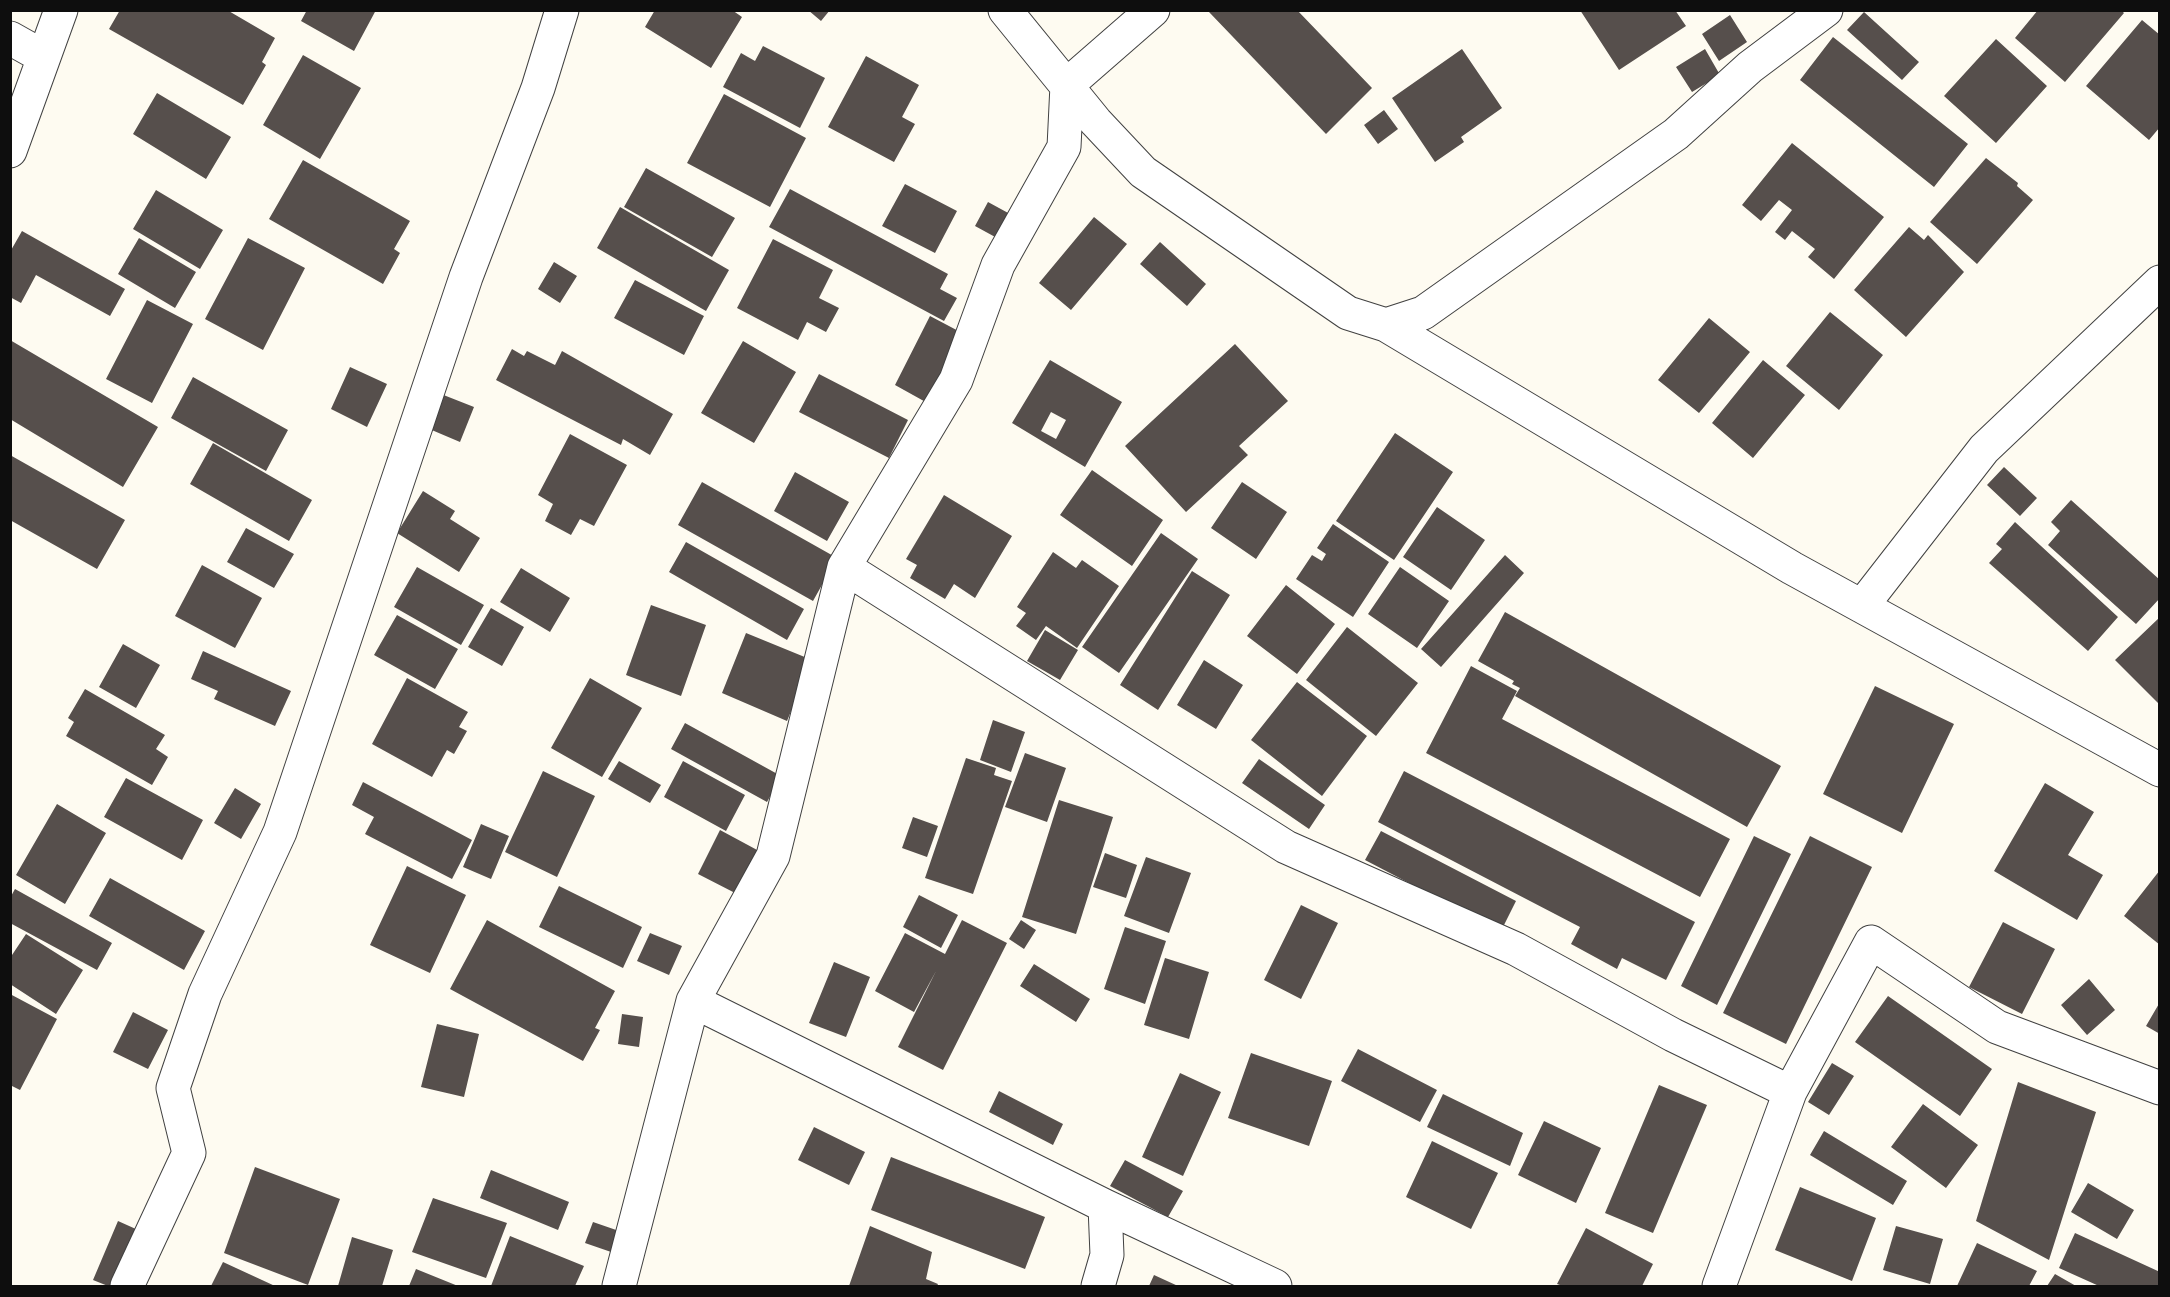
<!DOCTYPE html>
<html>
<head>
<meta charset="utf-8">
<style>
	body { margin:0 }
	#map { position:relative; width:2170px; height:1297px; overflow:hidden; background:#fefbf1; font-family:Literata,serif }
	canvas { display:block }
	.frame { position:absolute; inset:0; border:12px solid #0e0e0e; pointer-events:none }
</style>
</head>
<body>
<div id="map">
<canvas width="2170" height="1297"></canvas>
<div class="frame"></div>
</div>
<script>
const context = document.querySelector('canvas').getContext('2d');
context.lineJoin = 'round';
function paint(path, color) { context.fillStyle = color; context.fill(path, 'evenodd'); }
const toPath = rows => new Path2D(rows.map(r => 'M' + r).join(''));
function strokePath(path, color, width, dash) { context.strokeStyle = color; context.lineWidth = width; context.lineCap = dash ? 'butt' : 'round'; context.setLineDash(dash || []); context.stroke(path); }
paint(toPath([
	[120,10,227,10,275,38,262,62,266,65,243,105,109,29],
	[307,10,376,10,354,51,301,21],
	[655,10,732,10,742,17,711,68,645,27],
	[808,10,830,10,821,21],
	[1211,10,1297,10,1372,88,1326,134,1209,12],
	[1580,10,1675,10,1686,26,1619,70],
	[2038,10,2121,10,2124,13,2065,82,2015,38],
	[1864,12,1919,62,1902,80,1847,30],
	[1730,15,1747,42,1719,61,1702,34],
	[2142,20,2160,35,2160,127,2149,140,2086,86],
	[1833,37,1968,144,1934,187,1800,80],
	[1996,39,2047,86,1996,143,1944,96],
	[763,46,825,78,800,128,723,87,741,53,755,61],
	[1462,49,1502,108,1461,137,1464,142,1435,162,1392,98],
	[1705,49,1720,75,1692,92,1676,67],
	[303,55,361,88,320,159,263,125],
	[866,56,919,85,902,117,915,124,894,162,828,127],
	[157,93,231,137,206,179,133,134],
	[724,94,806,138,770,207,687,163],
	[1384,110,1398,129,1378,144,1364,125],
	[1792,143,1884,217,1834,279,1808,257,1815,249,1792,231,1785,240,1775,232,1792,210,1779,200,1761,221,1742,205],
	[1986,158,2018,183,2017,186,2033,200,1977,264,1930,222],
	[303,160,410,221,394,249,400,253,383,284,269,219],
	[646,168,735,218,712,257,624,207],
	[905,184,957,211,935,253,882,226],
	[790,189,948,274,940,289,957,298,944,321,769,227],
	[156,190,223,230,200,269,133,229],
	[988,202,1021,220,1008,244,975,226],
	[620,207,729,270,706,311,597,248],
	[1094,217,1127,244,1071,310,1039,283],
	[1909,227,1924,240,1928,235,1964,272,1906,337,1854,290],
	[22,231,125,289,110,316,36,275,21,303,10,297,10,252],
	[139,238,196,272,175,308,118,274],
	[248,238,305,268,263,350,205,319],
	[773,239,833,270,819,298,839,308,826,332,807,322,798,340,737,308],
	[1160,242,1206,284,1187,306,1140,264],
	[554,262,577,276,560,303,538,289],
	[635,280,704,316,684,355,614,318],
	[147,300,193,324,152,403,106,379],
	[1830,312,1883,355,1839,410,1786,366],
	[930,316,966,335,931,405,895,385],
	[1709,318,1750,352,1699,413,1658,380],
	[10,340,158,427,123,487,10,419],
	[743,341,796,372,754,443,701,413],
	[1235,344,1288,401,1239,446,1248,455,1186,512,1125,446],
	[512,349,524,356,527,351,555,365,562,351,673,414,650,455,623,439,621,445,496,380],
	[1050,360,1122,402,1085,467,1012,423],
	[1051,412,1066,420,1056,439,1041,431],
	[1763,360,1805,395,1753,458,1712,423],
	[350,367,387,384,367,427,331,409],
	[819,374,908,420,889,458,799,412],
	[193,377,288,430,266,471,171,418],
	[441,394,474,407,460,442,427,428],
	[1395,433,1453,472,1394,560,1336,521],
	[570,434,627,465,594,526,580,519,571,535,545,521,553,504,538,495],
	[213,443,312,500,289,541,190,484],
	[10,455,125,520,97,569,10,520],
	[2004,467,2037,498,2020,516,1987,485],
	[1092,470,1163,520,1132,566,1060,515],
	[795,472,849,502,827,541,774,511],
	[702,482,837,558,813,601,678,525],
	[1242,482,1287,512,1256,559,1211,528],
	[423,491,455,511,450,519,480,538,459,572,397,533],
	[944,495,1012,536,975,598,954,584,945,599,910,578,917,565,906,559],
	[2071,500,2160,580,2160,598,2136,624,2048,545,2060,531,2051,522],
	[1437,507,1485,540,1451,590,1403,557],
	[2015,522,2118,617,2088,651,1989,563,2002,549,1996,544],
	[1333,524,1389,562,1353,617,1296,579,1312,555,1322,561,1326,554,1317,548],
	[246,528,294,554,274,588,227,562],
	[1161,533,1198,559,1119,673,1082,647],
	[686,542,804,609,787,640,669,572],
	[1053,552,1076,568,1082,560,1119,586,1077,648,1046,626,1036,640,1016,626,1026,613,1017,607],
	[1505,555,1524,573,1441,667,1421,649],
	[202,565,262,598,235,648,175,616],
	[417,567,484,605,461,645,394,607],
	[1400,567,1449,601,1417,648,1368,614],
	[521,568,570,598,550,632,500,602],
	[1192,571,1230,595,1158,710,1120,685],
	[1286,585,1335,624,1297,674,1247,636],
	[651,605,706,625,681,696,626,675],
	[491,608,524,627,502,666,468,647],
	[1505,612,1781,766,1747,827,1515,696,1520,688,1512,684,1514,681,1478,661],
	[397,615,458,649,435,689,374,655],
	[2160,617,2160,705,2115,660],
	[1347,627,1418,683,1376,736,1306,680],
	[1045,630,1078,650,1060,680,1027,661],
	[746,633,812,660,787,721,722,693],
	[123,644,160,665,136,708,99,687],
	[203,651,291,691,275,726,214,699,218,691,191,679],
	[1204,660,1243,685,1216,729,1177,705],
	[1471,666,1517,691,1502,719,1730,839,1700,897,1426,753],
	[407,678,468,712,459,727,467,731,454,754,447,750,432,777,372,744],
	[590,678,642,708,602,777,551,748],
	[1297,682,1367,736,1322,796,1251,740],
	[1875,686,1954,724,1902,833,1823,794],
	[85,689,165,735,156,749,168,757,152,785,66,736,74,722,68,718],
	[993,720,1025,732,1011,772,980,760],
	[685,723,781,776,767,802,671,749],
	[1025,753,1066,768,1047,822,1005,807],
	[966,758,996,768,994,775,1012,781,973,894,925,878],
	[1259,759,1325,805,1309,829,1242,783],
	[619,761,661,785,650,803,608,779],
	[683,761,745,795,726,831,664,797],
	[543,771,595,796,557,877,505,852],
	[1404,771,1695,922,1666,980,1622,958,1617,969,1571,944,1580,927,1378,822],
	[126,778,203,820,182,860,104,817],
	[363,782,472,840,452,879,365,834,374,817,352,805],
	[2045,783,2094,812,2068,855,2103,875,2077,920,1994,871],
	[235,788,261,804,241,839,214,823],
	[1059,800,1113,817,1076,934,1022,917],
	[57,804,106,833,65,904,16,875],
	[913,817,938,826,927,857,902,848],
	[481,824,509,836,491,879,463,867],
	[720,830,759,851,737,894,698,874],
	[1381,831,1516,901,1501,931,1365,860],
	[1754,836,1791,854,1717,1005,1681,986],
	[1810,836,1872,867,1786,1044,1723,1013],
	[1105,853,1137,865,1126,898,1093,887],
	[1146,857,1191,873,1169,933,1124,916],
	[407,866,466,895,430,973,370,945],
	[2160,870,2160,945,2124,916],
	[110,878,205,931,184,970,89,916],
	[559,886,642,927,623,968,539,927],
	[15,889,112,943,97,970,10,923,10,898],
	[919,895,958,915,941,948,903,927],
	[1301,905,1338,923,1301,999,1264,980],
	[487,920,615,991,595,1028,600,1030,583,1061,450,989],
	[962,920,1007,943,943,1070,898,1047,936,971,914,1012,875,991,905,933,945,954],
	[1021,920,1036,930,1024,949,1009,939],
	[2003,922,2055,949,2022,1014,1969,987],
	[1125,927,1166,941,1145,1004,1104,989],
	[650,933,682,946,669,975,637,961],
	[26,934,83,970,56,1014,10,984,10,958],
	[1165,958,1209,972,1189,1039,1144,1025],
	[834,962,870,977,846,1037,809,1023],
	[1034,964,1090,999,1076,1022,1020,986],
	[2089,979,2115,1010,2087,1035,2061,1005],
	[10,994,57,1019,20,1090,10,1085],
	[1888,996,1992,1069,1960,1116,1855,1042],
	[2160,1002,2160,1034,2146,1026],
	[133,1012,168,1030,148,1069,113,1052],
	[622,1014,643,1017,639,1047,618,1044],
	[437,1024,479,1034,464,1097,421,1087],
	[1358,1049,1437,1090,1420,1122,1341,1081],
	[1251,1053,1332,1081,1309,1146,1228,1118],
	[1832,1063,1854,1076,1829,1115,1808,1102],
	[1180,1073,1221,1092,1183,1176,1142,1157],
	[2018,1082,2096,1112,2049,1260,1976,1221],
	[1659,1085,1707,1105,1653,1233,1605,1213],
	[999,1091,1063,1124,1053,1145,989,1112],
	[1443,1094,1523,1133,1510,1166,1427,1127],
	[1923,1104,1978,1145,1946,1188,1891,1147],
	[1544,1121,1601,1148,1576,1203,1518,1175],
	[814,1127,865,1152,849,1185,798,1160],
	[1824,1131,1907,1181,1893,1205,1810,1155],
	[1432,1141,1498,1173,1471,1229,1406,1197],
	[891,1157,1045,1217,1025,1269,871,1210],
	[1125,1160,1183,1191,1168,1217,1110,1186],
	[255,1167,340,1199,308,1285,224,1253],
	[491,1170,569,1202,558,1230,480,1198],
	[2088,1183,2134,1210,2117,1239,2071,1212],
	[1800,1187,1876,1218,1852,1281,1775,1250],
	[433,1198,507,1223,486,1278,412,1252],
	[118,1221,147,1234,125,1286,108,1286,93,1280],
	[593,1222,622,1232,614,1253,585,1243],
	[870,1226,932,1252,926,1279,938,1284,937,1286,849,1286],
	[1896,1226,1943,1239,1930,1284,1883,1270],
	[1586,1228,1653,1264,1642,1286,1563,1286,1557,1284],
	[2075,1233,2160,1272,2160,1286,2099,1286,2059,1268],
	[510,1236,584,1266,575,1286,491,1286],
	[352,1237,393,1250,382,1286,338,1286],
	[1977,1243,2037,1271,2029,1286,1957,1286],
	[223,1262,275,1286,211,1286],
	[416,1269,458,1286,409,1286],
	[2055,1274,2076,1286,2047,1286],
	[1154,1275,1178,1286,1149,1286]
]), '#564f4c');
const minor = toPath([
	[1005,10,1096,122,1143,172,1348,313,1386,325,1423,313,1676,134,1750,67,1826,10],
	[10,38,42,56],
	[10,151,61,10],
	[1386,325,1792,568,2160,770],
	[844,567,1286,847,1516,949,1673,1035,1790,1092],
	[1862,606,1984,449,2160,282],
	[693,1001,1105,1206,1275,1286],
	[127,1286,189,1153,173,1088,205,994,280,832,466,277,538,88,562,10],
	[619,1286,693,1001,773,856,844,567,956,380,998,265,1064,147,1067,85,1153,10],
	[1098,1286,1107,1255,1105,1206],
	[1719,1286,1790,1092,1871,942,1997,1027,2160,1088]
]);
strokePath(minor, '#414141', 35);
strokePath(minor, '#fff', 33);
</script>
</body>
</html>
